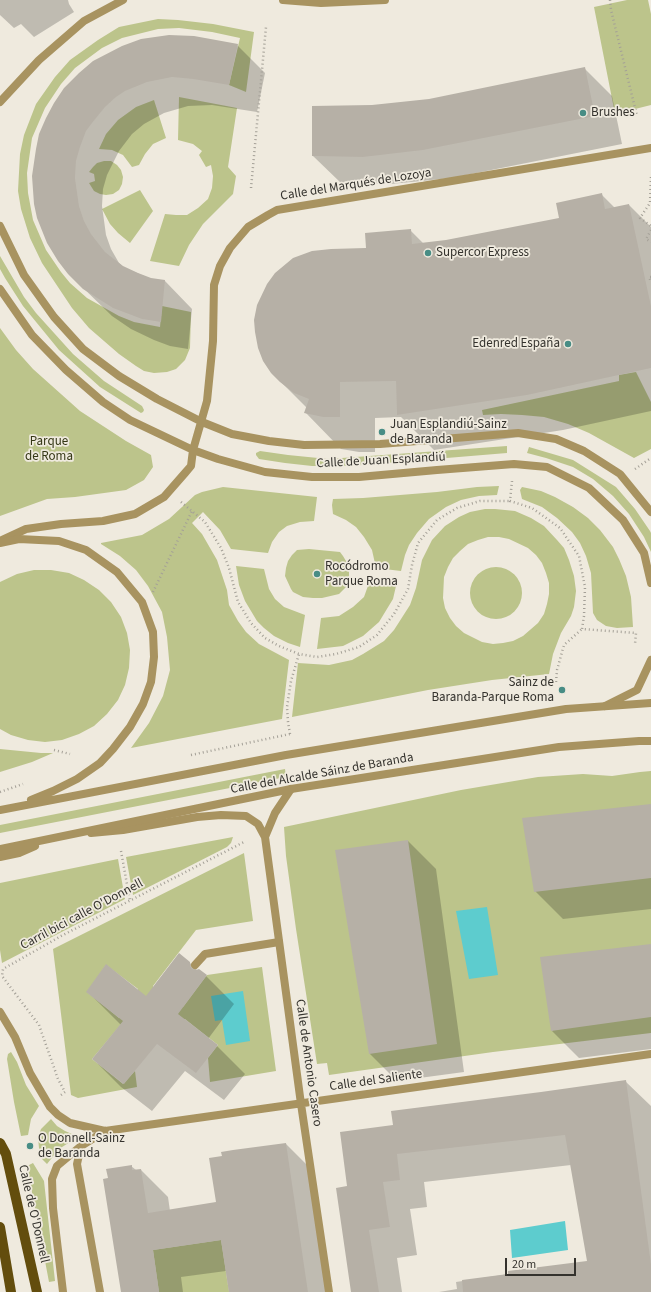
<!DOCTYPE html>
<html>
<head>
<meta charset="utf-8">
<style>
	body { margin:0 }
	#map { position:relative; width:651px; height:1292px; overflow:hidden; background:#efeade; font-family:"Source Sans 3",sans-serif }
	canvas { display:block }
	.scale { position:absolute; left:505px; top:1258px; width:71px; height:18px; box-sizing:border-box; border:2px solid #34322d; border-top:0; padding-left:5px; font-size:12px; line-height:14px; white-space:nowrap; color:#34322d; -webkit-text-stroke:3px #efeade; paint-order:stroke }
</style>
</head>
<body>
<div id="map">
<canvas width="651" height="1292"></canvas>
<div class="scale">20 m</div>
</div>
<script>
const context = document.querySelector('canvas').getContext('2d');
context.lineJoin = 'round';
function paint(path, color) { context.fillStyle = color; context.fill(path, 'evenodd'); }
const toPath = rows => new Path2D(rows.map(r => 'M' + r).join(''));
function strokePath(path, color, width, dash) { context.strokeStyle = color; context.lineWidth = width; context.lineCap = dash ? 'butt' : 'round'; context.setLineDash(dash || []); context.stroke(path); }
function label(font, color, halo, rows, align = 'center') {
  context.font = font + ' "Source Sans 3",sans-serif'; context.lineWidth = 3.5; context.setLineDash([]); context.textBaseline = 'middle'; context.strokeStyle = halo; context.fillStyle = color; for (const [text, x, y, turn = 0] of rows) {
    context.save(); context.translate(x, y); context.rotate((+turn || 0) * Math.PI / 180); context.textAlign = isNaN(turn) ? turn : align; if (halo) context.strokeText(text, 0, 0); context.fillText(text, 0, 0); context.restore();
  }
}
paint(toPath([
	[627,0,648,0,651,14,651,105,615,114,594,7],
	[158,19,178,20,213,24,254,32,246,92,229,85,240,38,212,32,179,28,158,29,122,38,102,48,75,68,61,84,45,108,32,138,27,173,28,193,33,220,46,250,61,272,70,283,87,298,119,316,134,322,160,327,162,306,191,312,190,348,185,360,176,369,167,372,154,373,144,371,136,366,119,354,89,328,72,308,42,263,30,238,21,209,18,191,20,154,24,135,36,104,55,77,70,60,98,40,119,27],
	[179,97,237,108,228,167,236,176,233,194,203,224,189,245,179,266,150,261,165,214,176,215,187,215,198,208,208,199,212,188,213,176,211,165,206,167,199,155,202,151,193,144,178,140],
	[154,100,166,138,153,144,145,154,139,165,132,167,123,155,112,150,99,149,106,134,118,120,136,107],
	[104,161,111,161,117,165,121,170,123,177,122,184,119,190,113,194,106,195,100,194,94,191,89,183,95,181,94,174,89,172,93,167,97,163],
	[140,190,153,211,130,243,118,233,110,224,102,209],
	[0,256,24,297,36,313,73,354,104,381,142,406,144,410,143,412,141,413,100,387,59,350,23,306,5,278,0,269],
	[0,328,16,350,33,369,80,411,126,441,151,455,153,467,144,480,126,490,75,497,47,499,0,516],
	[636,372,651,402,651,449,634,458,589,433,568,424,544,417,522,415,501,414,483,415,482,410,619,381,619,375],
	[507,446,507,453,350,466,312,466,285,463,259,459,256,455,256,453,260,451,288,455,328,459],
	[529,447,573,460,616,487,635,509,650,531,651,533,651,552,644,537,629,514,613,496,593,479,573,467,546,458,527,453],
	[499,486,497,495,479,496,461,500,446,507,429,519,417,533,409,545,405,555,401,571,376,568,372,550,364,537,356,527,346,520,333,514,332,505,333,499,363,498,437,492,477,487],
	[223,487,317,497,314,521,300,522,287,526,279,532,272,542,268,553,231,549,220,530,203,512,192,523,202,534,217,560,227,590,229,605,238,621,246,632,259,644,289,660,282,719,131,748,149,723,163,696,170,670,167,637,162,612,148,586,136,570,120,556,101,544,101,543,142,535,169,519,195,495,202,492],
	[522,487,541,491,555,497,573,507,588,518,600,530,613,547,619,559,626,576,631,597,633,627,617,628,606,626,597,620,593,613,591,573,586,556,580,543,572,532,557,518,542,507,522,499,520,490],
	[485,509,495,509,515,511,531,518,544,526,557,540,564,548,569,560,574,576,576,591,574,607,571,616,561,633,553,654,549,674,492,680,428,690,292,717,298,663,329,665,352,660,363,654,384,641,394,630,410,605,416,588,422,560,432,540,445,526,459,517,470,512],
	[488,537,499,537,509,539,528,548,536,555,542,563,546,573,549,583,549,594,547,604,544,614,538,623,523,636,513,641,503,643,493,644,482,642,464,633,456,626,450,618,445,608,443,598,444,577,448,567,453,558,460,551,468,544,478,540],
	[309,549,340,552,343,556,346,561,349,571,349,578,346,587,339,594,322,598,313,598,303,597,293,592,291,589,285,576,286,568,288,561,292,555,297,550],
	[236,566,264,569,269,589,275,599,284,607,305,615,300,647,288,643,274,636,264,628,257,621,245,601,239,585],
	'470 593a26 26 0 1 1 52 0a26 26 0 1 1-52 0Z',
	[34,570,51,570,69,573,84,580,99,590,111,602,121,617,127,633,130,650,129,668,125,685,118,700,107,714,94,726,79,734,62,740,45,742,28,740,11,735,0,729,0,582,17,574],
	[369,583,396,586,393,599,379,622,363,636,343,646,317,649,321,618,339,616,353,607,364,597],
	[0,749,41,753,53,753,32,762,0,772],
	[285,769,286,777,0,833,0,825],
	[651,771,651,1033,493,1052,329,1075,327,1063,317,1064,296,929,286,856,284,827,461,790,538,777,583,774,612,776,640,772],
	[233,837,231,843,227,847,133,895,126,857],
	[244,853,253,921,196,930,153,986,154,996,142,998,136,993,138,989,106,965,87,992,119,1018,128,1016,92,1059,123,1084,135,1071,137,1087,78,1098,71,1095,53,949],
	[118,859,125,899,2,963,0,950,0,883],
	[262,967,276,1071,210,1082,208,1058,218,1045,185,1019,174,1021,178,1004,183,1007,207,975],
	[11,1052,17,1062,26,1085,39,1106,31,1119,28,1135,21,1136,14,1102,7,1059,8,1054],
	[51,1119,57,1126,65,1131,72,1134,74,1137,73,1140,59,1149,47,1164,42,1159,39,1148,38,1137,41,1129],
	[33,1163,44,1181,55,1281,49,1282,27,1166],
	[221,1240,229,1292,159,1292,153,1250]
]), '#bcc48b');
paint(toPath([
	[487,907,498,975,469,979,456,911],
	[243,991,250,1041,226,1045,222,1020,215,1021,211,996],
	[565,1221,568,1250,512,1258,510,1230]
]), '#5dccce');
paint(toPath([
	[0,0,68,0,69,4,74,12,34,37,21,24,14,28,0,15],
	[237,45,265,73,257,112,212,105,188,106,164,113,144,124,132,134,119,151,107,175,103,189,102,206,106,235,111,249,119,263,123,267,151,279,165,281,192,309,188,349,170,346,154,340,131,329,112,316,76,281,55,103],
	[584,68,612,96,622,144,451,178,391,184,341,183,313,156,372,106,430,100],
	[601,194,615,208,629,205,651,227,651,411,563,430,434,450,401,417,375,418,375,452,359,452,341,449,306,413,307,408,280,381,367,249,410,230,424,244,447,241,560,219],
	[651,805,651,909,563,919,535,891],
	[408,841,436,869,464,1072,397,1081,370,1054],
	[651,945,651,1049,579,1058,552,1031],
	[190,963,198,971,199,970,206,976,234,1004,208,1039,217,1046,245,1074,224,1100,185,1071,152,1111,121,1087,93,1059,121,1025,88,992,146,997],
	[625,1081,651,1106,651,1292,439,1292,457,1289,456,1282,588,1262,571,1165,424,1182,427,1207,410,1209,417,1255,397,1258,402,1292,352,1292,348,1187,394,1126,541,1093],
	[286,1144,314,1172,331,1292,229,1292,226,1271,181,1277,183,1292,122,1292,109,1179,131,1166,136,1170,141,1170,168,1197,170,1211,217,1203]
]), '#0003');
paint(toPath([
	[169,35,194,36,238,44,229,85,193,79,172,77,147,82,125,91,116,97,105,107,92,123,86,131,80,147,76,161,75,178,79,206,84,221,91,234,105,252,123,266,138,273,151,278,165,280,161,322,142,319,113,308,83,289,68,274,58,261,47,243,37,218,34,204,32,176,36,149,39,134,46,118,54,103,64,88,79,73,93,61,122,46,141,39],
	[585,67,595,116,423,150,363,157,312,156,312,106,372,105,429,99],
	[602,193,605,209,629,204,651,306,651,368,527,395,397,415,396,381,340,382,340,417,323,417,304,413,309,399,294,393,280,382,271,373,263,361,258,348,255,332,254,320,257,305,267,284,275,273,293,258,312,251,331,249,366,248,365,233,411,229,412,244,446,240,559,218,556,203],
	[651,804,651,878,534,892,522,818],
	[408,840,437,1044,369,1054,335,850],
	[651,944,651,1017,551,1031,540,957],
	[179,953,190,962,190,966,192,969,196,970,199,969,207,975,178,1014,218,1045,196,1073,157,1044,124,1084,92,1059,123,1021,86,992,106,964,146,996],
	[626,1080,651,1264,651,1292,463,1292,462,1280,508,1274,508,1271,587,1261,565,1135,397,1154,400,1180,383,1182,390,1227,369,1230,379,1292,351,1292,336,1188,347,1186,340,1132,393,1125,391,1111,541,1092],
	[286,1143,308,1292,229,1292,221,1240,153,1250,159,1292,121,1292,103,1179,108,1178,106,1169,132,1165,132,1170,141,1169,148,1213,216,1202,209,1158,222,1156,221,1152,233,1150]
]), '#b6b0a6');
strokePath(toPath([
	[610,0,611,10,637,116],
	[651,177,650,203,640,218,651,226],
	[251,188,266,27],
	[651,230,646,239,651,242],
	[651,277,649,277,651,282],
	[635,469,651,458],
	[512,481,510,501,532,508,560,528,579,556,585,587,584,616,582,629,636,633,635,644],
	[181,502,205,522,221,548,229,568,238,602,251,623,265,638,279,646,299,654,317,657,336,654,359,647,377,635,394,614,408,589,412,565,418,543,437,520,457,508,480,501,510,501],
	[153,592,192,511],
	[556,682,557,670,564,645,582,629],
	[290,734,288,722,287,707,291,681,299,654],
	[54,750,70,754],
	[191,755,290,734],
	[0,792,23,784],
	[121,851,130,901],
	[61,1095,65,1092,58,1079,39,1025,2,976,3,969,63,935,244,842]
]), '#a4a097', 2.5, [1, 3]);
strokePath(toPath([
	[195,965,205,954,279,942]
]), '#a89360', 8);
strokePath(toPath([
	[283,0,321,3,385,0],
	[0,102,39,60,84,21,123,0],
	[0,226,24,275,54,317,83,349,119,376,157,399,202,422,232,434,269,441,304,445,380,444,518,433,556,439,584,451,620,474,651,512],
	[0,289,32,335,66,370,103,402,130,420,193,450,218,459,265,472,312,477,359,477,437,470,514,464,547,467,589,488,623,520,644,553,651,583],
	[0,541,26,529,61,524,103,521,135,514,164,497,185,473,191,466,193,450,207,401,213,341,214,285,220,266,230,248,248,227,268,215,277,210,651,148],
	[605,706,637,690,651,660],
	[91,833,123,830,197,817,221,815,246,816,258,824,265,837,301,1104,329,1292],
	[265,837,275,813,291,789],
	[0,1012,15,1037,30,1073,50,1107,58,1115,70,1123,105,1131,651,1054],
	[81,1146,77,1164,100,1292],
	[63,1292,53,1208,52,1179,57,1166,81,1146,105,1131]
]), '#a89360', 8);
strokePath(toPath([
	[0,543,19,539,59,541,86,550,117,572,142,602,153,632,154,657,151,682,143,704,130,727,113,749,100,763,77,779,53,791,31,800],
	[0,810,286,755,566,709,651,703],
	[0,849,291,789,559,747,639,741,651,741],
	[0,857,19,853,35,846]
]), '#a89360', 8);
strokePath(toPath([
	[0,1143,6,1154,37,1292],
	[0,1227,11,1292]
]), '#634d0d', 10);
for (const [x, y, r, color] of [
	[583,113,4,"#488d85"],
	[428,253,4,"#488d85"],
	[568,344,4,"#488d85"],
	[382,432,4,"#488d85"],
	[317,574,4,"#488d85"],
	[562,690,4,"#488d85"],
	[30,1146,4,"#488d85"]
]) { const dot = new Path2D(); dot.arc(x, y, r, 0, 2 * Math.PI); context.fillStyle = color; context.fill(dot); strokePath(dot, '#efeade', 1.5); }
label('13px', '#34322d', '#efeade', [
	["Brushes",591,113],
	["Supercor Express",436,253],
	["Edenred España",560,344,"right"],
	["Juan Esplandiú-Sainz",390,425],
	["de Baranda",390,440],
	["Rocódromo",325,567],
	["Parque Roma",325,582],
	["Sainz de",554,683,"right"],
	["Baranda-Parque Roma",554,698,"right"],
	["O Donnell-Sainz",38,1139],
	["de Baranda",38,1154]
], 'left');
label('13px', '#34322d', '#efeade', [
	["Calle del Marqués de Lozoya",356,185,-9],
	["Calle de Juan Esplandiú",381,461,-3],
	["Calle del Alcalde Sáinz de Baranda",322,774,-10],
	["Carril bici calle O'Donnell",82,915,-28],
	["Calle de Antonio Casero",308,1063,82],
	["Calle del Saliente",376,1081,-8],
	["Calle de O'Donnell",33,1214,77]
]);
label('13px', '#353816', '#efeade', [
	["Parque",49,442],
	["de Roma",49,457]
]);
</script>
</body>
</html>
